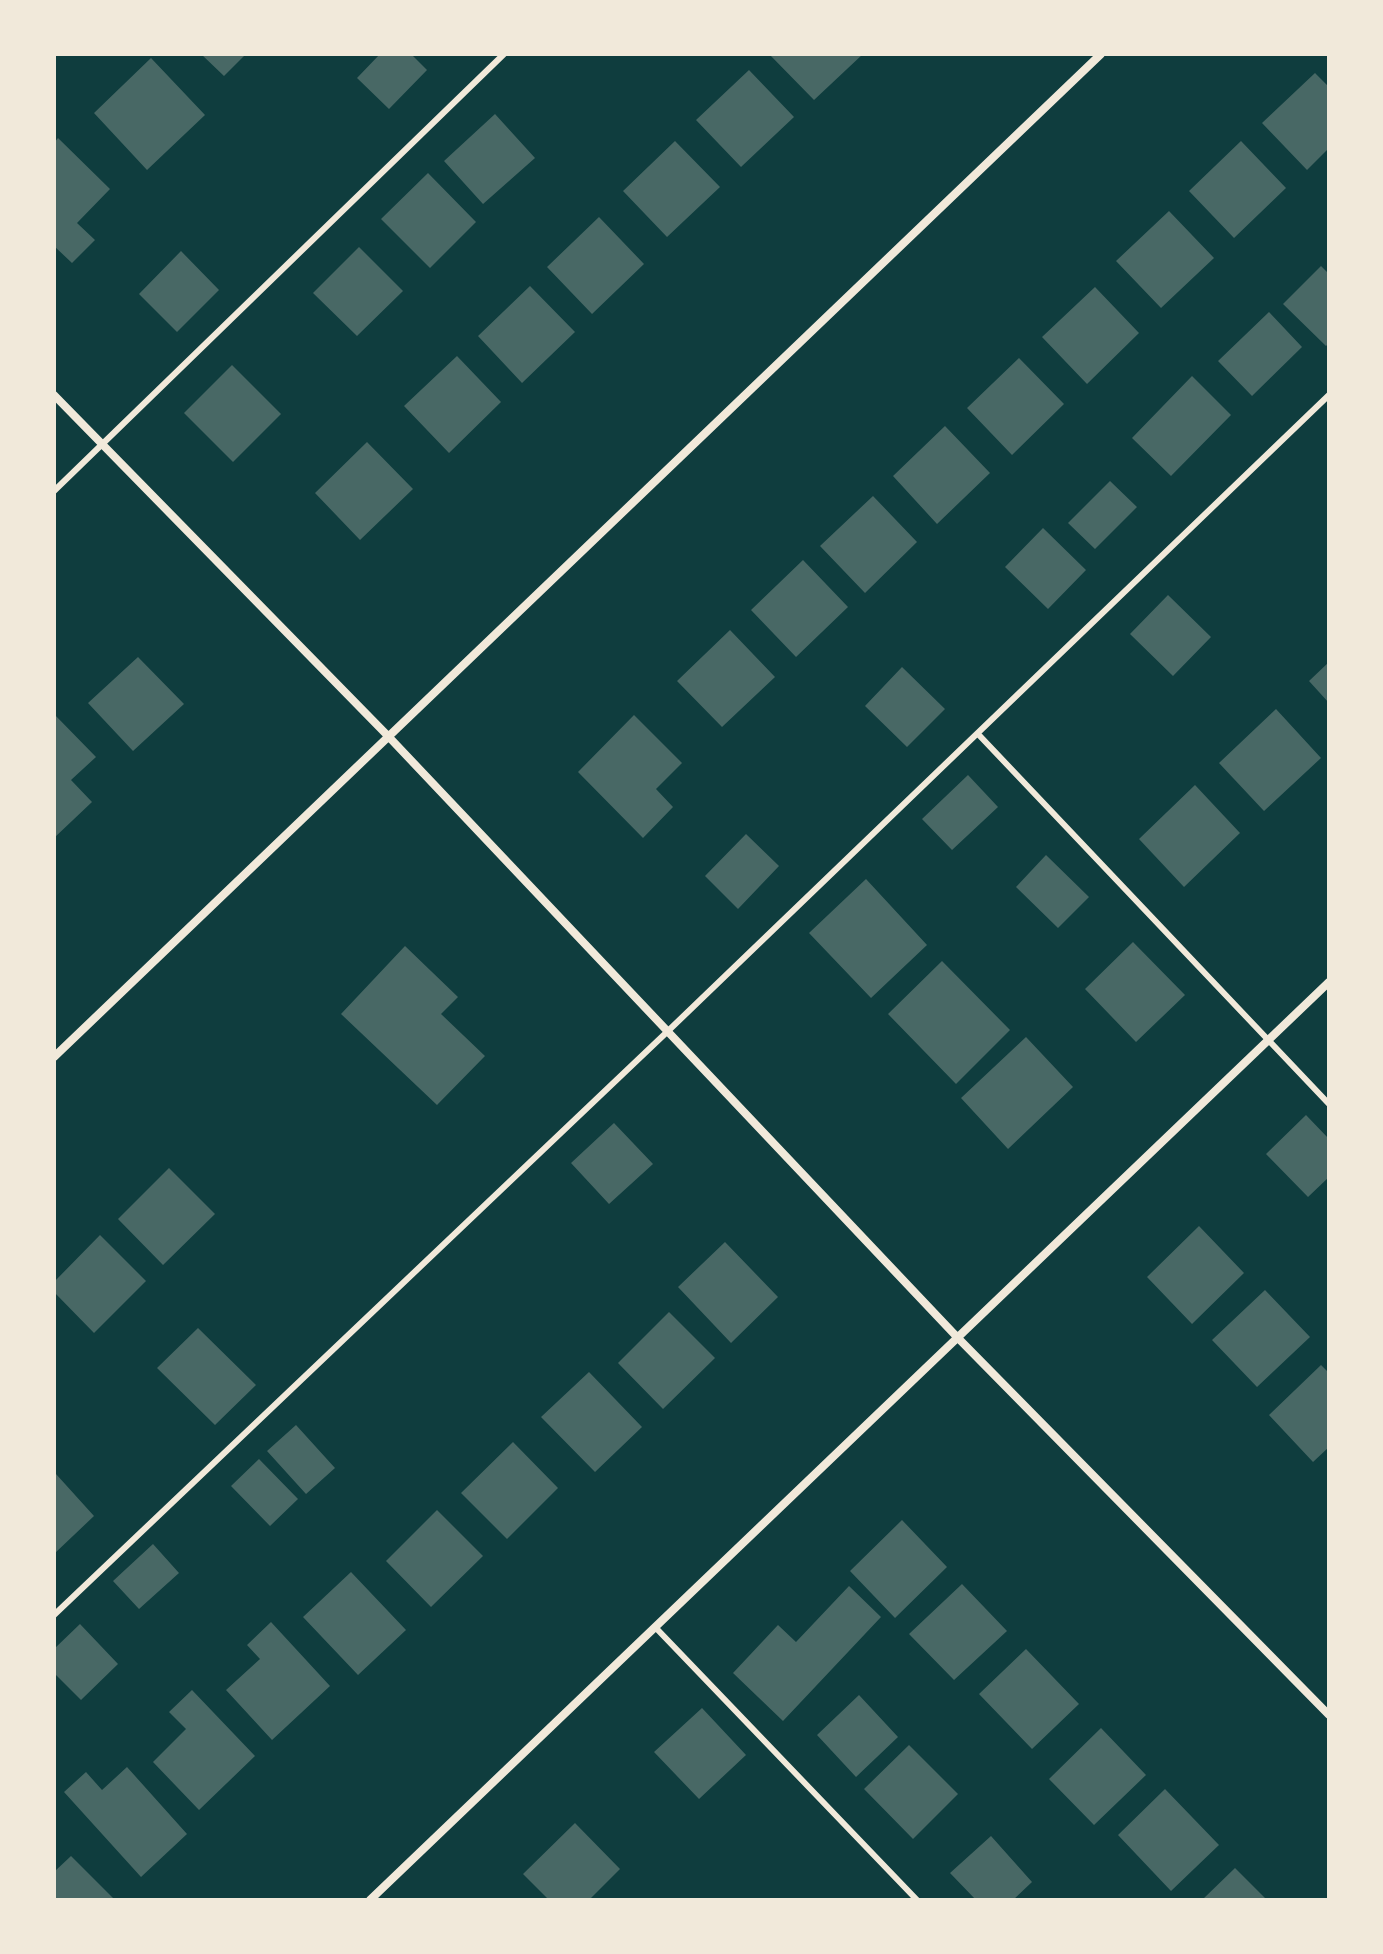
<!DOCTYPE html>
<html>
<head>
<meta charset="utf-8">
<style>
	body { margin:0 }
	#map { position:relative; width:1383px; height:1954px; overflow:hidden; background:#0f3d3e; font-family:Roboto,sans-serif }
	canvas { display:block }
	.frame { position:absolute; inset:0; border:56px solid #f1e9da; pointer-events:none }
</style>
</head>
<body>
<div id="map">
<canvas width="1383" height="1954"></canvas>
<div class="frame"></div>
</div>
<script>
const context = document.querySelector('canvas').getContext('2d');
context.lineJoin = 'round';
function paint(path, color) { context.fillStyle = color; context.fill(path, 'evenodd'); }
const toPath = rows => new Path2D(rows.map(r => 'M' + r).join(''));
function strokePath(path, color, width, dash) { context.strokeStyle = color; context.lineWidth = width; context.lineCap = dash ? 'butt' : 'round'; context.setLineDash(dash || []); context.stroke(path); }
paint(toPath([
	[201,54,246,54,224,76],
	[380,54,411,54,427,70,389,109,357,78],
	[769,54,863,54,814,100],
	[151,58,205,115,147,170,94,113],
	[749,70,794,117,741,167,696,120],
	[1315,73,1329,87,1329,148,1307,170,1262,123],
	[495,114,535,158,483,204,444,161],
	[58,138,110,189,77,223,95,240,72,263,54,246,54,143],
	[675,141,720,187,667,237,623,191],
	[1241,141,1286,188,1234,238,1189,191],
	[428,173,476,222,430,268,381,219],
	[1169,211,1214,258,1161,308,1116,261],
	[599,217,644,264,592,314,547,267],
	[359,247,403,291,357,336,313,293],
	[181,251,219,290,177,332,139,294],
	[1321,266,1329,274,1329,343,1326,346,1283,304],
	[530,286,575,332,522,383,478,336],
	[1095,287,1139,333,1087,384,1042,337],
	[1269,312,1302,347,1252,396,1218,361],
	[457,356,501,402,449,453,404,406],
	[1019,358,1064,404,1012,455,967,408],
	[232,365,281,414,233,462,184,413],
	[1192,376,1231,415,1171,476,1132,438],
	[945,426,990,473,937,524,893,476],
	[367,442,413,489,360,540,315,493],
	[1110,481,1137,507,1095,549,1068,523],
	[873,496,917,542,865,593,820,546],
	[1043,528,1086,570,1048,609,1005,567],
	[803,560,848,607,796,657,751,610],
	[1168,595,1211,637,1173,676,1130,634],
	[730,630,775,677,722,727,677,681],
	[138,657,184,704,133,751,88,703],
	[1329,662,1329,703,1309,681],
	[902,667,945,709,907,747,865,706],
	[1276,709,1321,758,1264,811,1219,763],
	[54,714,96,757,71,780,92,802,54,838],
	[634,715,682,763,656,789,673,807,643,838,578,772],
	[968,775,998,807,952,850,922,819],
	[1195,785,1240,833,1184,887,1139,839],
	[746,834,779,866,738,909,705,876],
	[1046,855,1089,897,1058,928,1016,887],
	[866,879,927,945,871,998,809,933],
	[1133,942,1185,995,1136,1042,1085,989],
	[405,946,458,997,441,1014,485,1056,437,1105,341,1014],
	[942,961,1010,1030,956,1084,888,1014],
	[1026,1037,1073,1087,1008,1149,961,1098],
	[1306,1115,1329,1139,1329,1177,1308,1197,1266,1154],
	[614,1123,653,1164,609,1204,571,1163],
	[169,1168,215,1214,163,1265,118,1219],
	[1199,1226,1244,1273,1192,1324,1147,1277],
	[100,1235,146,1281,94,1333,54,1292,54,1282],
	[725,1242,778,1297,731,1343,678,1287],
	[1265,1290,1310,1337,1257,1387,1212,1340],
	[669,1312,715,1358,663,1409,618,1363],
	[198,1328,256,1385,215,1425,157,1368],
	[1321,1365,1329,1373,1329,1447,1313,1462,1269,1415],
	[589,1372,642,1427,595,1472,541,1417],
	[296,1425,335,1468,306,1494,267,1451],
	[513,1442,558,1488,507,1539,461,1493],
	[259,1459,298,1499,270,1526,231,1486],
	[56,1474,94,1516,54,1554,54,1476],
	[437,1510,483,1556,431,1607,386,1561],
	[902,1520,947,1567,895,1618,850,1571],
	[153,1544,179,1573,139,1609,113,1581],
	[351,1572,406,1630,358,1675,303,1617],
	[962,1584,1007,1631,954,1680,909,1634],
	[849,1586,881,1617,783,1721,733,1673,778,1625,796,1642],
	[271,1622,330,1686,272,1740,226,1690,260,1659,247,1645],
	[80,1624,118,1664,81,1700,54,1673,54,1649],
	[1026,1649,1079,1704,1032,1749,979,1694],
	[192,1690,255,1756,199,1810,153,1762,186,1729,169,1712],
	[859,1695,898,1737,856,1777,817,1735],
	[702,1708,746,1755,699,1799,654,1752],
	[1101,1728,1146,1775,1094,1825,1049,1779],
	[909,1745,958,1794,913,1839,864,1789],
	[127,1767,187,1834,141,1877,64,1792,86,1772,102,1790],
	[1165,1789,1219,1845,1171,1891,1118,1835],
	[575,1823,620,1869,589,1900,549,1900,523,1874],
	[991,1836,1032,1882,1013,1900,976,1900,950,1873],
	[71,1856,115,1900,54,1900,54,1872],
	[1235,1868,1267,1900,1202,1900]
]), '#486865');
strokePath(toPath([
	[54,491,504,54],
	[978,734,1329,1104],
	[54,1615,668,1031,1329,395],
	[655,1627,917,1900]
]), '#f1e9da', 6);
strokePath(toPath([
	[54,395,388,736,957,1337,1329,1715],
	[54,1057,1101,54],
	[370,1900,1329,982]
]), '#f1e9da', 8);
</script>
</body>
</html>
